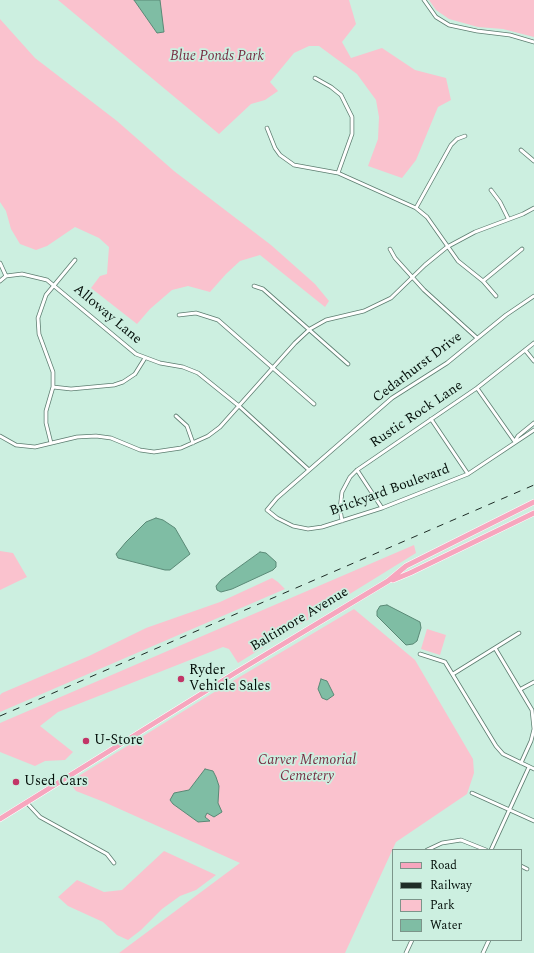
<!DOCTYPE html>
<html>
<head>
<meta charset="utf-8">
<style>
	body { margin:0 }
	#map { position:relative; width:534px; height:953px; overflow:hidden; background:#ccefe0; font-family:Spectral,serif }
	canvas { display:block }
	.legend { position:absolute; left:392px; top:849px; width:130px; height:92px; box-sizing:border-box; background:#ccefe0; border:1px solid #7c958a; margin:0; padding:5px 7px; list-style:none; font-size:12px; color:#040f0a }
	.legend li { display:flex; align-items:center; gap:8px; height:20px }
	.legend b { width:20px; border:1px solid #7c958a }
</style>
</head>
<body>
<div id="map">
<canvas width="534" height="953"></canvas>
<ul class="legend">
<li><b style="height:5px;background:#f7a6be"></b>Road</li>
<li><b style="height:5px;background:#1e2c26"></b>Railway</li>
<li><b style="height:11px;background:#fac2ce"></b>Park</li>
<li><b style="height:11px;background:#7fbda4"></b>Water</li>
</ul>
</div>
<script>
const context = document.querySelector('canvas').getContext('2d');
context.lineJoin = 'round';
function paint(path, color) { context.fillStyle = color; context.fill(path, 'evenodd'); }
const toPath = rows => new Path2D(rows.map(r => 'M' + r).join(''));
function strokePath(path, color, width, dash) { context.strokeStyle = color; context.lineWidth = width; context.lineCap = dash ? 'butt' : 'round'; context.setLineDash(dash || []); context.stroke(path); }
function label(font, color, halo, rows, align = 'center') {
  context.font = font + ' Spectral,serif'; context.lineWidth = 3.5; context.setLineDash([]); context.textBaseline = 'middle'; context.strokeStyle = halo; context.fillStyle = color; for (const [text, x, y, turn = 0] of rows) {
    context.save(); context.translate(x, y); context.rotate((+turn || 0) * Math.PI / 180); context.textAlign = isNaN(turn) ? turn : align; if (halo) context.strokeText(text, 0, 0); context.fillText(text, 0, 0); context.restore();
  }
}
paint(toPath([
	[58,0,349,0,356,24,342,42,351,58,382,48,415,70,446,78,451,100,438,107,416,160,402,178,368,166,378,139,379,117,376,100,357,74,319,46,309,46,294,53,270,82,278,91,265,100,251,104,219,134],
	[429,0,534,0,534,37,503,29,478,27,449,19,436,10],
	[0,19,35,58,117,121,174,171,271,245,315,284,329,301,325,307,260,255,240,261,226,274,210,292,188,286,172,290,150,309,137,324,91,288,100,276,107,274,109,247,99,238,75,227,47,246,36,250,20,244,11,229,6,211,0,202],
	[414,545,416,553,238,663,229,649,223,647,58,712,40,726,73,752,65,760,45,761,35,766,0,752,0,723],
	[0,551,13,553,27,577,0,590],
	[272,578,278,582,285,589,0,712,0,695,2,693,89,656,146,628,220,602],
	[354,609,415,660,473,759,474,773,467,794,396,842,345,953,119,953,240,863,104,802,76,791,69,782,216,691],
	[427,629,446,635,440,655,421,649],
	[164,851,216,875,196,890,180,896,162,909,141,930,128,940,117,935,103,922,68,906,58,897,77,880,104,892,122,890]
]), '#fac2ce');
const water = toPath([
	[134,0,160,0,164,32,157,33,134,0],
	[156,518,163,520,175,528,190,554,170,570,165,570,118,558,116,554,126,542,146,522,156,518],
	[260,552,266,553,276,562,276,567,273,570,232,589,221,592,217,590,216,586,221,580,260,552],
	[387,605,420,622,421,628,417,641,413,644,406,645,377,616,377,611,380,606,387,605],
	[321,679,327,681,334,695,327,700,322,698,318,689,321,679],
	[205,769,213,771,216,777,219,786,218,803,222,812,214,817,207,813,205,817,210,821,198,822,173,804,170,800,174,793,189,790,205,769]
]);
paint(water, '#7fbda4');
strokePath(water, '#5a8976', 1);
const street = toPath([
	[424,0,436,17,449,25,477,31,510,35,534,42],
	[315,78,331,87,341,95,352,117,352,134,338,173],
	[267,128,275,148,280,155,294,165,338,173,416,208,427,217,458,261,483,281,496,296],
	[521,150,534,161],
	[491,190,500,202,508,218],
	[416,208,451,145,457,139,465,136],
	[390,249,395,258,424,290,477,338],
	[0,263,6,276],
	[0,281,6,276,22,274,47,280,136,354,160,363,183,367,198,373,239,406,309,470],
	[483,281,522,249],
	[254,286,263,289,348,364],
	[534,296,506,315,447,363,392,398,277,498,267,510,277,518,293,526,308,529,322,527,382,508,468,474,534,430],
	[179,315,196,313,218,320,314,404],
	[525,350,534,361],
	[53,387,71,389,114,385,123,382,135,374,145,358],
	[477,388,515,442],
	[176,416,187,426,193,443],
	[431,419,468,474],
	[0,436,16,445,35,447,77,437,96,436,111,438,140,450,154,452,181,448,208,436,220,427,295,343,310,329,326,320,364,311,391,298,425,265,447,247,475,232,523,214,534,208],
	[515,441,518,436,534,423],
	[51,443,46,423,46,411,53,387,53,372,39,334,38,318,46,295,75,260],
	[357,470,382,508],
	[342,521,340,509,342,492,350,477,357,470,477,388,534,343],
	[495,648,532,710,534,729,531,741,521,763],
	[420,654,445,662,496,746,503,754,534,769],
	[453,674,519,633],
	[521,689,534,682],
	[472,793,534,821],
	[27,803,40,817,107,854,114,863],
	[427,850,442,843,461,840,486,850],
	[491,850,529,767],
	[521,866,527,869],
	[406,953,412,940],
	[483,953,489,940]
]);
const primary = toPath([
	[393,580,410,573,534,513],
	[0,819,235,673,388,581,406,566,534,502]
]);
strokePath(street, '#5d7d70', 4.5);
strokePath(primary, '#fff', 6);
strokePath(street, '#fff', 3);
strokePath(primary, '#f7a6be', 5);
strokePath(toPath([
	[0,716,534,485]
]), '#1e2c26', 1, [7, 7]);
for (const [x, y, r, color] of [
	[181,679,4,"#c23567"],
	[86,741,4,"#c23567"],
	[16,782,4,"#c23567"]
]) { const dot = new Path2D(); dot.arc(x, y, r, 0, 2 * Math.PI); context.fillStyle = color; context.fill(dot); strokePath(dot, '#ccefe0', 1.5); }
label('italic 14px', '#772f44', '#ccefe0', [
	["Blue Ponds Park",217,57],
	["Carver Memorial",307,761],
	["Cemetery",307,777]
]);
label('14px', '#040f0a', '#ccefe0', [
	["Alloway Lane",107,315,40],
	["Cedarhurst Drive",418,368,-37],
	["Rustic Rock Lane",417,415,-34],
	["Brickyard Boulevard",390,491,-20],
	["Baltimore Avenue",300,620,-31]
]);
label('14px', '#040f0a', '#ccefe0', [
	["Ryder",189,671],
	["Vehicle Sales",189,687],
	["U-Store",94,741],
	["Used Cars",24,782]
], 'left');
</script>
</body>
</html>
